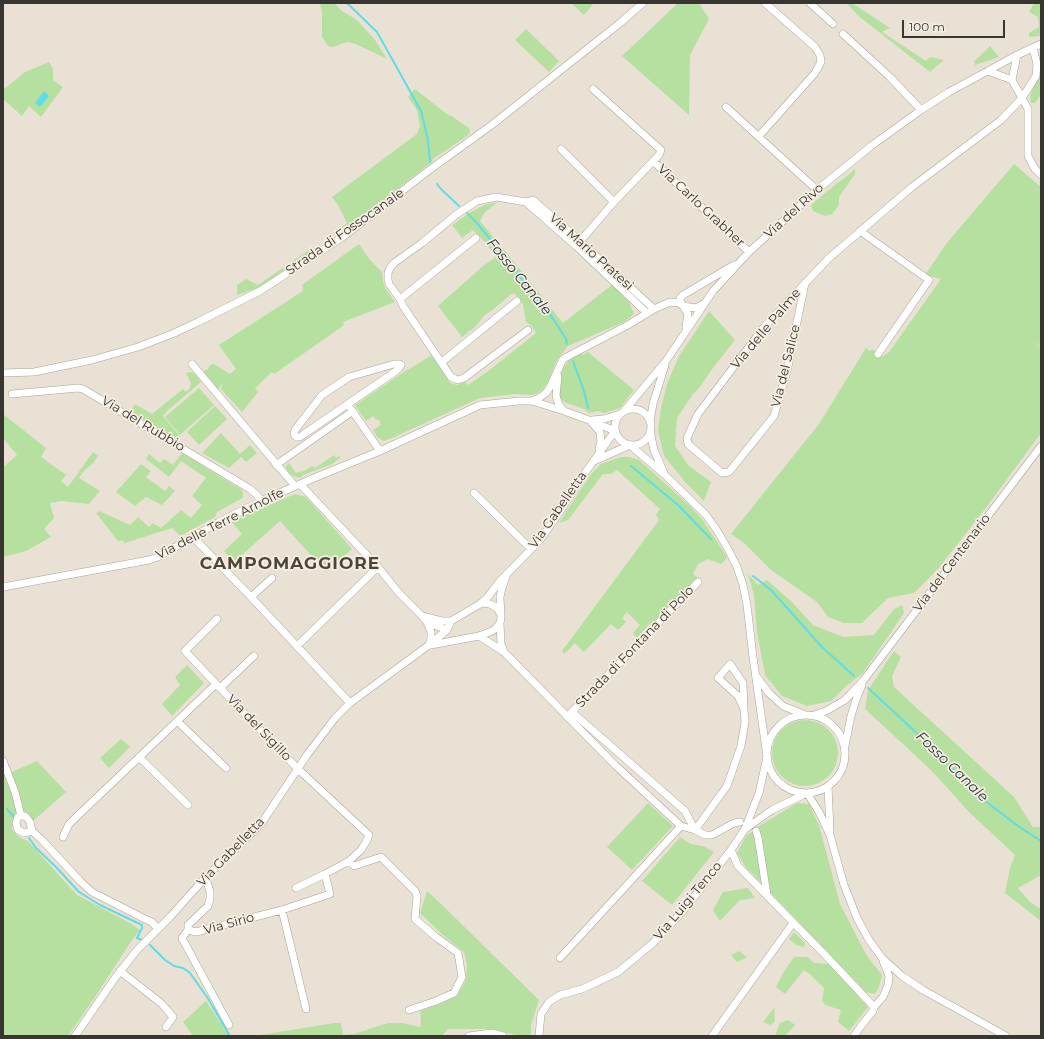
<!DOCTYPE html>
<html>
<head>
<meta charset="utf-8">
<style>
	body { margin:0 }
	#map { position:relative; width:1044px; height:1039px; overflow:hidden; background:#eae1d5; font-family:Montserrat,sans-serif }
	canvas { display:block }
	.frame { position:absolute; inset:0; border:4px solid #393631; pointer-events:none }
	.scale { position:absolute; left:902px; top:20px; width:103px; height:18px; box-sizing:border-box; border:2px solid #393631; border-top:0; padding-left:5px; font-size:12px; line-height:14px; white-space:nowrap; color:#393631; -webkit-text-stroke:3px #f7eee2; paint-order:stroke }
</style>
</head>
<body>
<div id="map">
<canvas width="1044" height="1039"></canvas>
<div class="frame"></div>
<div class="scale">100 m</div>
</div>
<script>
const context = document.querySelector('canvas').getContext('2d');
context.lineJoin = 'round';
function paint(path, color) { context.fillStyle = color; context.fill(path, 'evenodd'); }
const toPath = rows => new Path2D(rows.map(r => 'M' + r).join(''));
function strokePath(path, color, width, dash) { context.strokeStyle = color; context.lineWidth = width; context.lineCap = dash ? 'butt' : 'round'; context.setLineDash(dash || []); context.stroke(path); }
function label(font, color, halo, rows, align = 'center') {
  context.font = font + ' Montserrat,sans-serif'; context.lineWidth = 3.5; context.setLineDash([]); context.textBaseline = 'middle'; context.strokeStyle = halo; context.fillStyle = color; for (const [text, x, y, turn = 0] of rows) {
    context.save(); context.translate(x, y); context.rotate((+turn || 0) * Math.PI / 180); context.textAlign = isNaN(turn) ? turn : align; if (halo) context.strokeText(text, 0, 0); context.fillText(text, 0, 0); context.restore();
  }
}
paint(toPath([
	[320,3,334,3,342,11,357,20,375,40,387,59,356,44,347,42,333,47,328,46,322,37,322,13],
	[571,3,594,3,584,15],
	[678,3,699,3,709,19,690,55,689,115,622,56],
	[846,3,852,3,890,28,882,32,926,61,930,57,944,60,930,72,861,18],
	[1034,3,1041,3,1041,36,1029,37,1029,33,1039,27,1038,17,1029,12],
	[526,29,559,61,549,72,515,40],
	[990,46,999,57,975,65,974,61,979,57],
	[49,62,53,69,53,80,63,87,41,117,29,106,22,116,3,99,3,90,25,72],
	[1041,73,1041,94,1035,103,1031,103,1030,97,1033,87],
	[415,89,448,115,453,117,469,128,470,132,467,136,433,159,432,162,340,233,338,230,347,223,338,205,332,197,417,134,420,126,417,110,408,97],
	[1014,164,1041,187,1041,347,1031,340,1041,348,1041,433,985,509,938,569,914,593,888,598,862,623,844,623,828,617,817,602,771,570,744,543,731,534,819,424,866,348,870,351,872,349,882,357,889,352,941,279,925,275,946,244],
	[855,169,855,174,839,197,839,205,832,214,825,216,813,211,811,205,836,184,846,177],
	[498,202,485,212,480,221,501,246,563,323,612,285,629,302,634,314,624,322,568,346,558,358,548,381,544,388,538,393,532,395,515,394,480,398,392,438,384,441,378,438,373,430,381,425,378,419,376,420,373,416,366,421,355,405,401,374,432,355,450,383,457,385,465,382,468,385,487,372,536,333,532,326,526,322,523,304,514,293,510,295,494,309,485,315,476,326,462,337,438,306,483,266,496,257,486,243,473,230,462,238,452,225,471,212,484,205],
	[359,244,370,260,382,272,383,281,385,288,395,302,343,322,344,325,333,333,274,374,272,372,255,388,258,392,242,412,221,389,223,382,218,390,202,372,208,369,210,365,214,364,230,374,236,369,219,345,303,291,302,285],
	[313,247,312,252,258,288,237,295,237,285,246,279,258,285],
	[709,311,735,340,713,368,699,388,693,394,677,418,675,446,689,466,711,482,704,501,686,483,664,456,658,430,661,408,667,384,679,356],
	[588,352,634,390,620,408,604,413,598,411,589,413,584,409,564,402,560,398,559,381,563,369,569,360,579,353,583,355],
	[191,372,196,375,201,382,168,410,163,416,179,435,177,439,130,412,135,404,152,414,183,389,186,392,190,388,191,383,186,373],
	[199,388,214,405,180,435,165,417],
	[215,406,227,419,199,445,187,432],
	[3,414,46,448,41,457,66,475,61,481,68,487,93,452,98,456,93,463,83,472,79,478,100,491,89,504,61,501,50,503,54,518,44,529,51,537,26,551,3,557,3,467,17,455,3,438],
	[221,433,240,454,250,445,257,453,246,462,241,457,229,468,202,453],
	[182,453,242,490,243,495,243,497,241,499,217,512,215,517,180,536,172,528,125,543,122,540,118,541,96,513,99,511,130,525,138,517,149,527,153,523,161,528,181,510,191,518,202,505,192,496,206,478,181,461,169,477,146,459,149,454,160,463,164,459,173,465],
	[334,455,336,458,340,455,340,458,332,464,303,475,300,478,293,476,286,469,286,466,289,463,296,473,301,471,302,472,312,466,315,468],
	[621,457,629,457,639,460,688,504,702,519,727,557,724,561,721,564,708,559,698,564,693,574,698,578,652,625,650,623,637,638,633,633,640,625,627,612,622,618,626,622,618,630,611,624,584,652,575,643,564,654,562,651,659,520,656,515,660,509,617,470,611,474,603,474,568,520,559,523,591,474,601,464],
	[141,464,151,471,146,477,165,491,169,486,175,491,162,505,146,497,135,506,116,492],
	[295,494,306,497,352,549,326,572,280,521,234,562,224,551,242,534,231,521],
	[748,574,758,585,767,580,792,602,813,625,843,637,874,635,894,609,902,605,904,613,863,673,846,686,831,701,807,706,782,696,765,675,757,632,754,595],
	[894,651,901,657,892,676,894,687,1014,797,1033,827,1041,827,1041,875,1018,888,1030,902,1041,909,1041,921,1005,893,1010,868,1015,855,969,812,932,771,865,709,868,690],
	[187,665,204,683,172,716,162,704,180,685,175,677],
	'772 753a33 33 0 1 1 66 0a33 33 0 1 1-66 0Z',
	[121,739,130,747,109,768,100,758],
	[37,761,66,792,33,821,24,812,17,813,12,821,12,830,19,837,28,841,77,895,128,922,140,930,130,943,95,997,68,1036,3,1036,3,776],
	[648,803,673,826,632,870,607,847],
	[797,803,809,804,819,825,840,904,867,956,882,975,879,987,875,994,866,992,745,866,737,853,746,836,759,826],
	[680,837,691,844,703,846,714,852,672,905,642,881],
	[748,888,755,898,740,900,720,921,713,910,723,892],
	[427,891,438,901,539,1000,531,1025,531,1036,522,1036,486,1029,448,1029,442,1036,254,1036,334,1023,341,1023,343,1035,354,1034,388,1023,403,1023,420,1027,421,1021,420,1011,445,1002,458,994,466,980,467,966,464,952,444,936,420,913],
	[794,932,805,943,804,947,796,945,789,939],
	[739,951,747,957,737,962,731,955],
	[794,957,808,957,814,963,829,964,868,1007,849,1031,838,1022,841,1010,825,1005,822,1000,824,988,811,975,804,970,785,994,776,987,783,973],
	[206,1001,229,1036,193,1036,183,1022],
	[775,1007,774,1012,775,1021,771,1025,763,1022],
	[788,1020,795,1025,785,1036,775,1036,780,1023]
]), '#b5e09f');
paint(toPath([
	[44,91,49,96,40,107,35,103]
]), '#60dce4');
strokePath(toPath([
	[347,3,377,32,421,111,428,140,430,162],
	[437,184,441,189,459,206],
	[467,213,476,222,515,269,531,293,552,317,566,339,567,344],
	[573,361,584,391,588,408],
	[631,466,678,505,711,539],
	[753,576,771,590,822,647,854,676],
	[868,688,920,736,980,797,1018,826,1041,841],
	[7,809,13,816],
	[29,838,36,848,56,867,79,892,100,905,142,925,142,928,137,938,142,940],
	[150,945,165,960,174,966,183,968,190,973,207,997,230,1036]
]), '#60dce4', 2);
const minor = toPath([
	[810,3,833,24],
	[843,34,890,77,921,110],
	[988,71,1012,80,1022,98,1028,109,1028,156,1035,169,1041,175],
	[1012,80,1017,55],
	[726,107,817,190],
	[759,136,815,73,821,62,820,55,815,47,765,3],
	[561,149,614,202],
	[653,161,749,252],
	[526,202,576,246,647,313],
	[860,231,929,280,878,354],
	[576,246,614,202,659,155,661,150,593,89],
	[805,283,787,371,774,416,729,472,722,473,688,444,687,438,698,414,764,327,829,258,912,187,1001,120,1022,98,1036,76,1037,64,1033,48],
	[400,299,476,238],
	[703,304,696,308,683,306,680,301,680,298,683,295,734,265],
	[528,330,464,378,458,380,455,379,451,377,403,306,400,299,389,284,388,280,388,273,390,268,394,263,422,243,457,214,477,201,496,197,526,202,533,200,581,242,654,309],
	[442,362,517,301],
	[192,364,295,486],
	[394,364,400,364,401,365,399,368,396,371,304,434,300,437,297,437,295,436,294,433,295,430,322,395,349,377,394,364],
	[3,373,34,372,92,360,138,347,172,334,198,322,260,291,344,236,428,171,493,124,620,23,643,3],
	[558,376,556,396,559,405,564,411],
	[12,394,78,388,83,389,250,489,257,495,261,501],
	[532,401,539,398,546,393,550,387,563,359,578,351,628,325,654,309,670,302,679,303,683,306,688,314,686,327],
	[351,409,380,451],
	'615 427a18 18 0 1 1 36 0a18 18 0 1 1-36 0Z',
	[624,411,666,361,713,291,749,252,817,190,871,146,921,110,949,92,1017,55,1041,44],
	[592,420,604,419,620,414],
	[650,422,653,404,665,365],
	[592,423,600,432,601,441,599,449],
	[650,431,654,450,664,473],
	[276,465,353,411],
	[300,484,378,567,399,593,422,616,427,622,431,632,431,638,429,645],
	[474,493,531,549],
	[193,537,251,597,350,703],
	[3,587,149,560,158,557,219,522,261,501,314,478,380,451,480,405,519,401,532,401,564,411,589,420,615,431],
	[251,597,272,578],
	[480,604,483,603,490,604,496,607,500,613],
	[422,616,442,621,451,621],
	[217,619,185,651,220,688,298,769,369,835,366,842,361,850,349,861,325,874,296,888],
	[427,622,447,630],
	[500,623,501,644,504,652],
	[479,636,504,652,615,765,681,826,695,830,705,835,712,835,734,823,740,822],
	[431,645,479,636,492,631,496,628,500,623,501,618,500,597,502,588,506,577],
	[297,646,378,567],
	[756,676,769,693,783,706,803,714],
	[220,688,254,656],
	[572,712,685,811,695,830],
	'767 754a39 39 0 1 1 78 0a39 39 0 1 1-78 0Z',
	[814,715,826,711,845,700,863,681,1041,446],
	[567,717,698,582],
	[177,721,226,768],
	[845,746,851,716,857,697,862,685],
	[139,757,188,805],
	[3,761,15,792,21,816],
	[828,786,830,831],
	[745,829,772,810,807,793,819,812,830,835,844,885,857,918,869,940,882,958,902,976,923,990,1006,1036],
	[695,830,727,786,741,746,745,722,744,709,738,696,718,678,730,664,743,683,744,709],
	[32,831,24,833,18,830,16,823,18,817,21,816,25,816,27,818,30,822,32,831,42,840,81,882,92,892,147,920,152,922,158,929],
	[756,831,758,837,767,895],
	[63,837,69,824,216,684],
	[731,850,738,866,829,959,874,1007,873,1011,861,1026,854,1036],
	[349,861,354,866,381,857,415,891,417,896,415,919,436,937,458,953,462,977,454,993,436,1001,409,1010],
	[204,879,207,882,210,892,210,899,208,906,188,925,188,930,196,932,282,910,330,894,325,874],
	[282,910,306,1009],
	[188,930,182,938,229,1025],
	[560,958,681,826],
	[120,971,162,1004,173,1017,166,1027],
	[874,1007,883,997,888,985,889,976,883,961],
	[75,1036,115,978,137,950,171,916,204,879,261,824,307,755,335,718,350,703,429,645,447,630,451,621,480,604,487,598,500,581,540,540,557,516,585,473,615,431],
	[469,1036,492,1033,503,1036],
	[539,1036,541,1014,549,1002,560,995,582,989,618,972,652,944,682,912,731,850,745,829,759,793,767,757,753,657,747,605,743,585,737,567,728,549,716,529,706,515,665,475,630,445,594,461],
	[712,1036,793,923]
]);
strokePath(minor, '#aba397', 8);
strokePath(minor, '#fff', 7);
label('13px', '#393631', '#f7eee2', [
	["Via Carlo Grabher",701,206,43],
	["Via del Rivo",794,211,-42],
	["Strada di Fossocanale",345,232,-35],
	["Via Mario Pratesi",591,252,42],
	["Via delle Palme",766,329,-50],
	["Via del Salice",786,366,-76],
	["Via del Rubbio",143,424,31],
	["Via Gabelletta",558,510,-55],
	["Via delle Terre Arnolfe",220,524,-27],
	["Via del Centenario",952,563,-53],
	["Strada di Fontana di Polo",635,647,-46],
	["Via del Sigillo",259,728,46],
	["Via Gabelletta",231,852,-46],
	["Via Luigi Tenco",688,901,-50],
	["Via Sirio",229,924,-15]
]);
label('italic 14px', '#182e2f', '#f7eee2', [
	["Fosso Canale",519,277,51],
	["Fosso Canale",952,767,44]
]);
context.letterSpacing = '1px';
label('bold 17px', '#4c453b', '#f7eee2', [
	["CAMPOMAGGIORE",290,564]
]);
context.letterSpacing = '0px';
</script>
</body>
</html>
